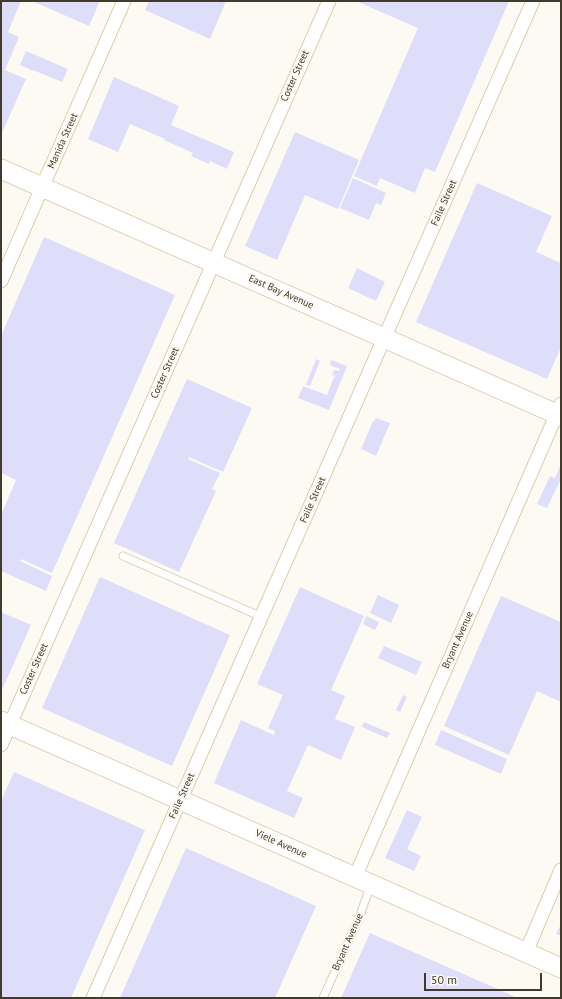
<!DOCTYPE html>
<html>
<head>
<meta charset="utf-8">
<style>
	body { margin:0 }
	#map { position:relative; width:562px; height:999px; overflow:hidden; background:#fdf9f3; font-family:"PT Sans",sans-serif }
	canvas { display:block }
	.frame { position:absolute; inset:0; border:2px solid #413a2d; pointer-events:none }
	.scale { position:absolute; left:424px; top:973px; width:118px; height:18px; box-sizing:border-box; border:2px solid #413a2d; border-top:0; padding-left:5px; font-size:12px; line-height:14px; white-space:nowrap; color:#413a2d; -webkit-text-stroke:3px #fdf9f3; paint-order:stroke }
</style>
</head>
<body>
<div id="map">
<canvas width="562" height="999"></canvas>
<div class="frame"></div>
<div class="scale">50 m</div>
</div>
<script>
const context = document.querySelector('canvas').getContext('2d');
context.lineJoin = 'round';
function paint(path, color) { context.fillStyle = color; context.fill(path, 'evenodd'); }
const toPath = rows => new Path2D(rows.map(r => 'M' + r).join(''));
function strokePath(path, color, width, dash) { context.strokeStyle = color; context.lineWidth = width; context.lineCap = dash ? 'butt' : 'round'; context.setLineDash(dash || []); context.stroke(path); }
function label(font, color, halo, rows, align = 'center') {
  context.font = font + ' "PT Sans",sans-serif'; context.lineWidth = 4; context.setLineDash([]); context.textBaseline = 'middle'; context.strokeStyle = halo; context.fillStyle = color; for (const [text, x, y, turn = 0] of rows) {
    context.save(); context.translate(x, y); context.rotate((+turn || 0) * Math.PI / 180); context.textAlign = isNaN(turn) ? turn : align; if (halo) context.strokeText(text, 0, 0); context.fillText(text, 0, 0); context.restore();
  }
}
paint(toPath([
	[1,1,21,1,8,32,19,37,5,70,26,79,1,135],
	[32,1,100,1,89,26],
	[149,1,226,1,210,39,145,10],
	[356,1,509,1,435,172,425,168,415,193,380,178,377,186,354,176,418,28],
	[26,51,68,69,62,82,33,70,33,71,20,65],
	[114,77,179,106,171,125,234,152,227,169,210,161,209,164,191,156,193,153,164,140,165,139,130,124,118,152,88,139],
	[295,132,359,160,338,209,305,195,277,260,245,246],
	[353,178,386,193,381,205,376,203,369,220,340,208],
	[477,183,552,216,536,252,561,263,561,347,547,379,416,322],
	[44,237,175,295,52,573,21,559,20,561,52,576,46,591,1,571,1,515,16,480,1,473,1,336],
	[357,268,385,282,376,301,348,288],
	[316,359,320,361,310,386,306,385],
	[331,360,347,366,329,410,298,398,303,386,327,395,334,377,336,376,332,375,334,370,339,371,340,369,330,365],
	[187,379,252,408,223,472,189,457,188,459,220,473,212,489,216,491,179,572,114,543],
	[376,418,390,423,376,456,361,449,373,421,374,421],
	[561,464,561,481,560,481,547,508,537,504,550,476,555,478],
	[100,577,230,635,172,766,42,708],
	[300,587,364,616,331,690,345,696,335,719,355,727,341,760,308,745,287,791,303,798,294,818,214,783,241,720,274,735,275,731,268,728,283,695,257,684],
	[378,595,399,605,391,623,370,613],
	[501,596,561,622,561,702,537,691,509,755,444,726],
	[1,612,31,625,1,692],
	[366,616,379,622,375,630,363,624],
	[384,646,422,662,416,675,378,658],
	[403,695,407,697,400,712,396,710],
	[364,722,390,733,387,738,362,727],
	[441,730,507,759,501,774,435,745],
	[14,772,145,830,71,998,1,998,1,801],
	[407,810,422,817,407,849,421,856,414,871,385,858],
	[186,848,316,906,275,998,120,998],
	[561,924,561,936,556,934],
	[370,933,518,998,341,998]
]), '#dedefa');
const lane = toPath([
	[123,556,262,617],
	[323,998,359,918,371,884]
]);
const street = toPath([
	[1,281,124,1],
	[1,745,329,1],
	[355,877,561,404],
	[526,952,561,870],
	[93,998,533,1]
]);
const secondary = toPath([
	[1,169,561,416],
	[1,721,561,968]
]);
strokePath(lane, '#ddcdac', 9);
strokePath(street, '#ddcdac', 15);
strokePath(secondary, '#ddcdac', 21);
strokePath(lane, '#fff', 7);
strokePath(street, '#fff', 13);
strokePath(secondary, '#fff', 19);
label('10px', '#413a2d', '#fdf9f3', [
	["Coster Street",295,76,-66],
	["Manida Street",63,141,-66],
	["Faile Street",444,203,-66],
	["East Bay Avenue",281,292,24],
	["Coster Street",165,373,-66],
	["Faile Street",313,500,-66],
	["Bryant Avenue",458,640,-66],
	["Coster Street",34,669,-66],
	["Faile Street",182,796,-66],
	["Viele Avenue",281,844,24],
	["Bryant Avenue",348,942,-66]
]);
</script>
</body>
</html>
